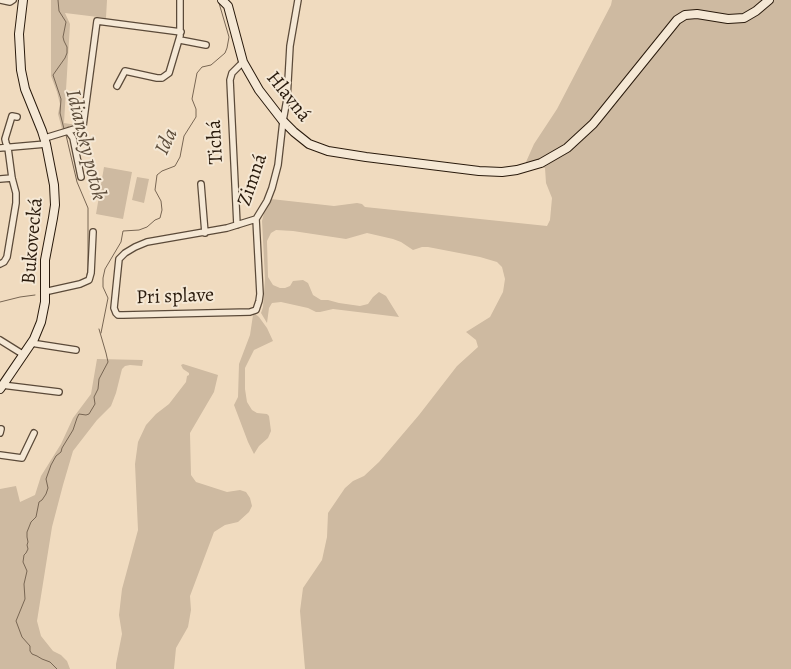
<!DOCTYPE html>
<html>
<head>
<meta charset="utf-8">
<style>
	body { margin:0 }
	canvas { display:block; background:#f0dbbf }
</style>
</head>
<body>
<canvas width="791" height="669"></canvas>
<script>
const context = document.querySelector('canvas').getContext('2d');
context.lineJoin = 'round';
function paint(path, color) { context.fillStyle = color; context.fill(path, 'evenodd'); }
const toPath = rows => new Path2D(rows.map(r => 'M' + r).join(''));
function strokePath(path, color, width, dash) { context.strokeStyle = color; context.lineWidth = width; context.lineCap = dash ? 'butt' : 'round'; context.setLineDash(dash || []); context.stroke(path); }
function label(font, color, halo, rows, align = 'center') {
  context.font = font + ' Alegreya,serif'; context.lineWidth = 4; context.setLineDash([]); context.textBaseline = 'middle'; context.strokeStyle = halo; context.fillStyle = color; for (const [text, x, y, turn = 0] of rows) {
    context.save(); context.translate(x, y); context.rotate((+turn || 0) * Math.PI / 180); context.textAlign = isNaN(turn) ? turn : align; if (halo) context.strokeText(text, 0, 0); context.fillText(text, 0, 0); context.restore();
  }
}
paint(toPath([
	[51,0,107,0,106,18,65,13,70,24,64,123,77,125,62,129,58,114,60,104,57,92,51,76],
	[612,0,791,0,791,669,305,669,300,611,303,588,322,560,327,537,328,513,345,488,353,481,364,476,379,462,419,415,457,366,478,347,476,340,466,332,490,317,503,292,505,279,502,267,497,262,480,257,428,247,422,247,413,250,401,242,393,239,367,233,346,239,293,231,276,230,271,233,267,241,268,277,273,285,280,288,285,288,290,286,293,281,303,280,308,283,313,295,321,300,328,300,339,303,360,306,368,304,373,297,379,292,386,296,399,317,333,309,320,312,316,312,308,308,281,302,272,303,269,308,267,323,261,313,263,307,265,279,262,221,264,213,271,199,334,206,357,203,362,204,365,207,547,226,550,220,552,198,546,183,545,168,526,162,534,144,557,109,611,5],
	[104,167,132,172,123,219,96,214],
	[137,177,149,179,144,203,132,200],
	[254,313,259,317,267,328,273,341,254,350,245,368,245,389,247,402,252,410,257,413,267,414,269,416,271,431,268,438,259,446,254,454,248,442,234,405,238,397,239,364,250,335,253,315],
	[97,359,143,360,142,366,130,365,125,366,122,369,116,393,111,406,97,420,73,451,63,485,52,527,37,621,41,636,53,651,61,655,67,661,70,669,0,669,0,489,16,486,20,502,35,495,41,476,61,444,73,418,91,394],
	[183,364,218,375,214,392,190,433,191,475,196,482,227,492,240,490,246,492,250,498,252,506,249,512,238,522,225,525,214,532,190,596,191,610,188,627,176,648,174,669,116,669,116,664,122,634,119,615,122,589,138,530,135,464,138,442,146,425,156,414,169,404,186,382,187,376,189,375,189,373,183,369,181,365]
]), '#cebaa1');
strokePath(toPath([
	[58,0,59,11,66,22,63,37,64,41,67,47,67,53,65,58,53,75,61,99,60,113,64,129],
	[66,135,77,182,88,208,88,268,87,275],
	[0,302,20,297,35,295],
	[101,333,108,298,103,287,103,278,105,269,121,242,123,231,139,230,147,227,155,220,160,218,162,210,161,201,155,190,157,175,162,171,175,166,180,157,184,136,196,117,196,109,192,99,197,73,202,67,211,65,225,53,227,48,229,37,219,3],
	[57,669,50,662,42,659,37,656,32,654,30,651,30,646,22,637,16,621,25,599,24,584,27,571,23,562,24,555,26,553,28,549,27,545,28,542,27,537,27,532,31,522,36,517,39,502,42,500,46,494,48,488,46,479,51,465,56,456,61,452,62,448,73,430,77,418,79,414,86,415,89,414,95,404,94,397,98,389,99,379,108,362,106,353,99,329]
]), '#786653', 1);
const street = toPath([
	[0,0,10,2,13,0],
	[180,40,206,45],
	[117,86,125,71,157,78,162,78,169,73,180,36,180,0],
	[68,131,73,138,81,177],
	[45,138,81,127,83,126,97,21,181,32],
	[0,148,46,144],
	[0,179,12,178],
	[201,184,205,233],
	[256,219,227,228,147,242,135,247,125,253,119,259,114,308,116,313,118,315,123,315,250,312,256,310,259,301,260,294,256,219,267,201,272,188,278,165,283,121,287,99,290,46,298,0],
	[237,225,230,80,232,73,243,62],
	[0,264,4,262,7,257,16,203,16,193,12,178,8,148,6,143,5,139,12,116,17,117],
	[44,292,80,284,89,280,91,273,93,232],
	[0,340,24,355],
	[31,343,76,350],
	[2,385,59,392],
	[0,433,1,429],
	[0,455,22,458,34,433]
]);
const secondary = toPath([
	[222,0,228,6,243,62,259,90,283,121,294,132,309,144,328,151,366,157,479,171,502,172,517,170,541,163,567,148,593,124,602,113,677,20,685,15,697,14,728,19,744,18,756,11,769,0],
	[0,389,34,339,41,322,45,302,45,260,53,218,55,205,54,185,46,144,42,131,25,89,21,70,19,34,23,0]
]);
strokePath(street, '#5b4a39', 8);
strokePath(secondary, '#291a0c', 10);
strokePath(street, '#f5e8d5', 5.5);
strokePath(secondary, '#f5e8d5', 8);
label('20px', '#291a0c', '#f5e8d5', [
	["Hlavná",288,97,51],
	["Tichá",216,142,-93],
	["Zimná",253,180,-71],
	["Bukovecká",33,241,-85],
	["Pri splave",175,297,-2]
]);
label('italic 21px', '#5d4d3b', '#f5e8d5', [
	["Ida",167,142,-65],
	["Idiansky potok",85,145,76]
]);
</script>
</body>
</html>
